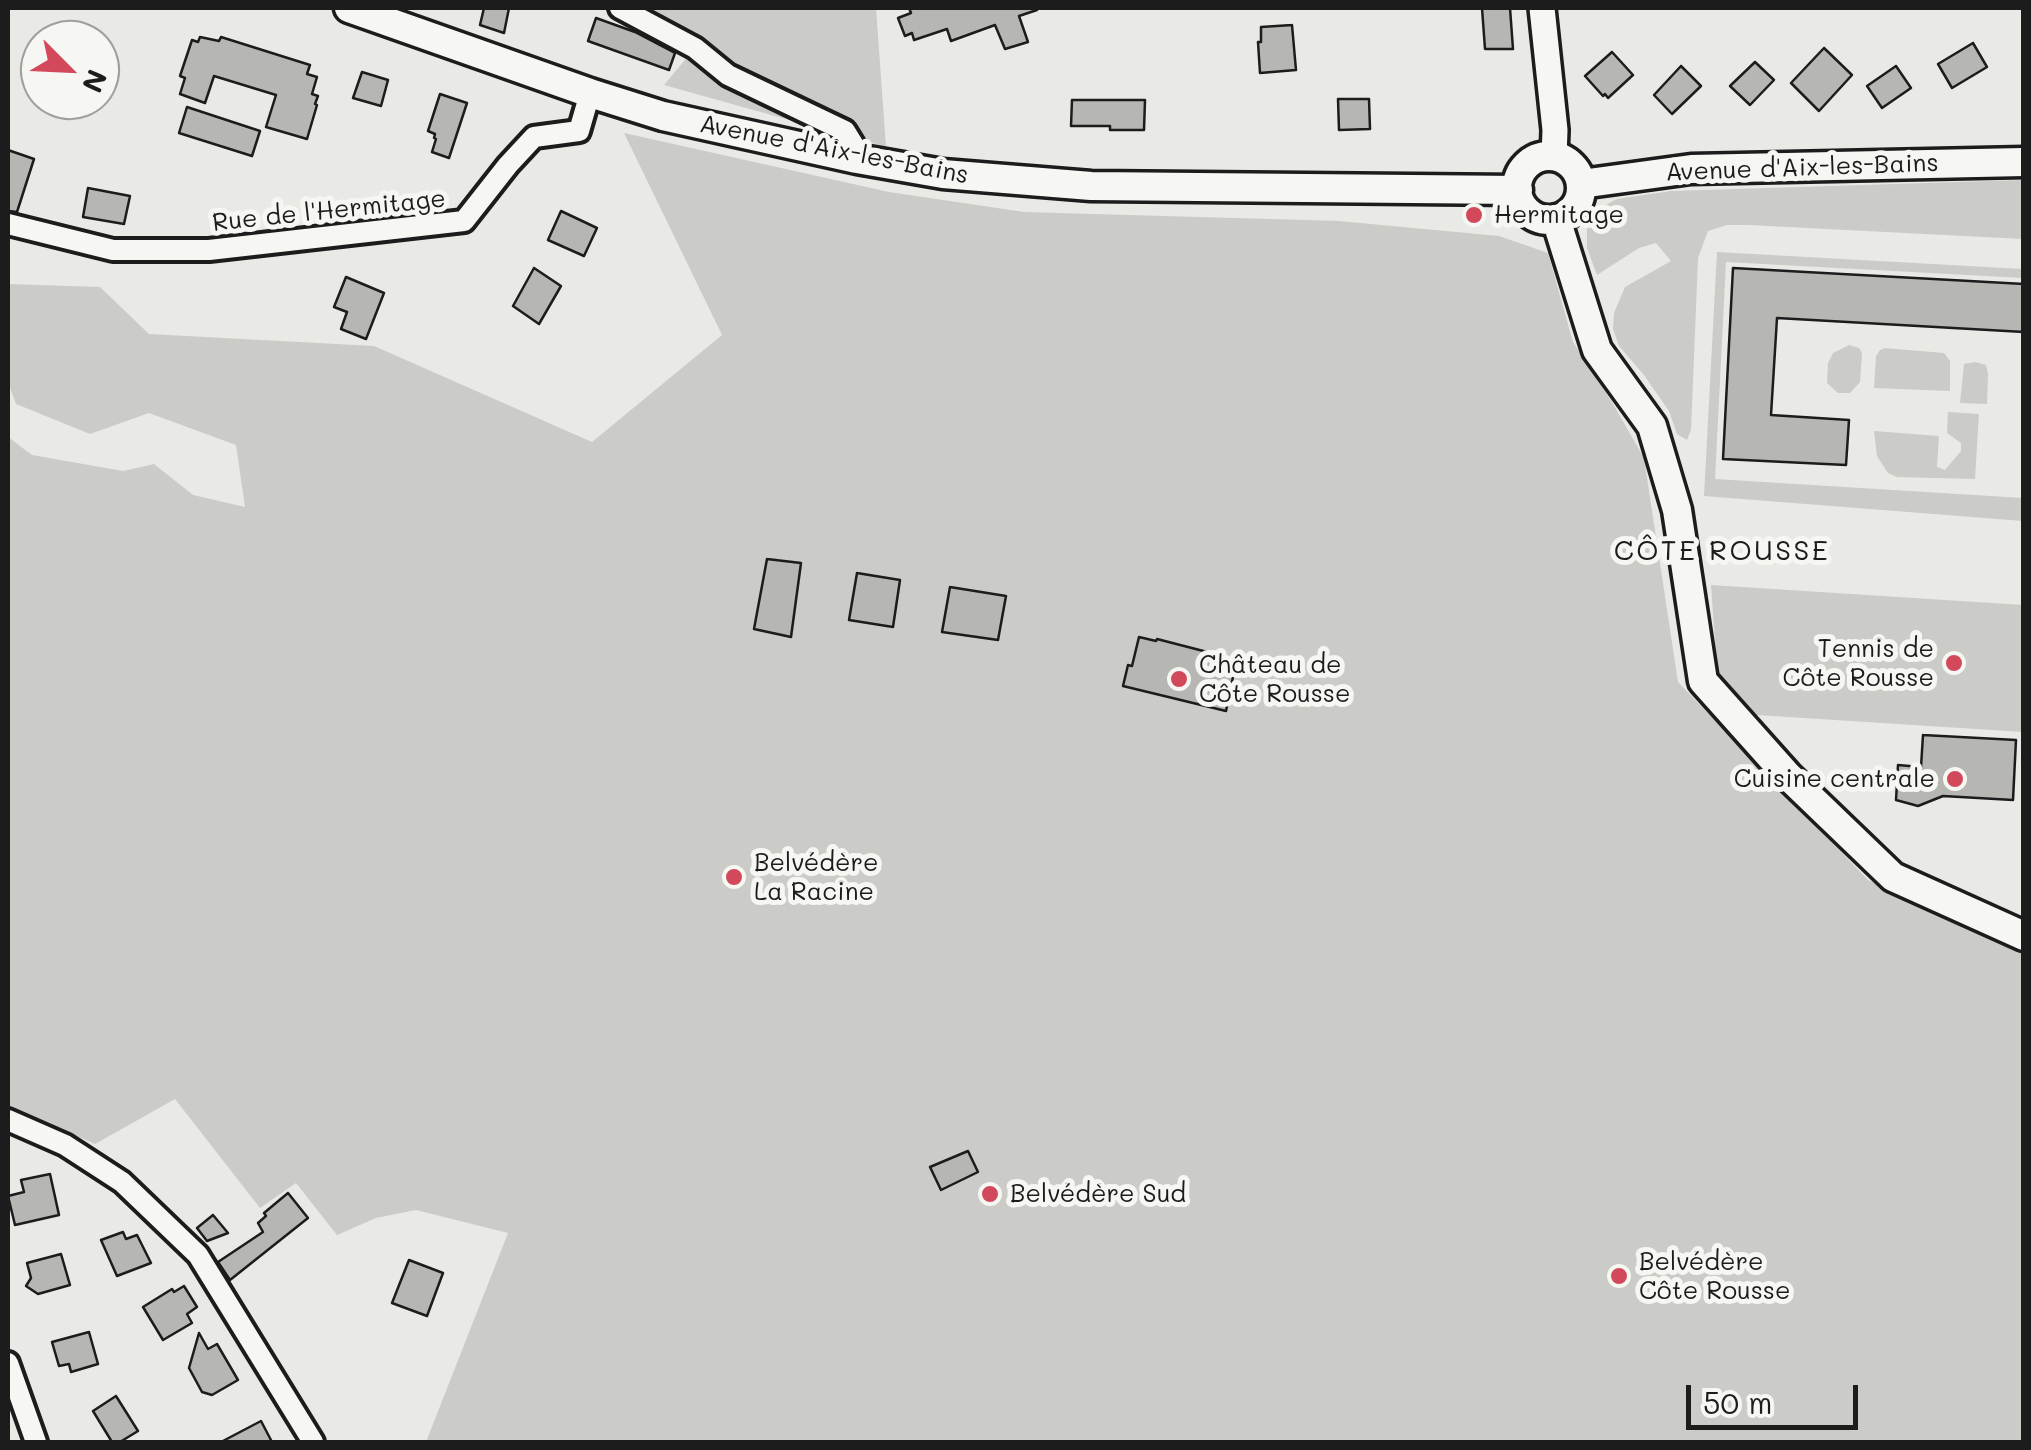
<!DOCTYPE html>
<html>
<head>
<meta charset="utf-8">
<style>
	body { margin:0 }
	#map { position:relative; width:2031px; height:1450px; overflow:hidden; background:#e9e9e5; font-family:Mali,sans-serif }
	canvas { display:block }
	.frame { position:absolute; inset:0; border:10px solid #1c1c1c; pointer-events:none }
	.north { position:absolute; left:20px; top:20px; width:100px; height:100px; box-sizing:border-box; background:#f6f6f2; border:2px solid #9f9f9c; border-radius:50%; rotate:114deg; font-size:28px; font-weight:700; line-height:40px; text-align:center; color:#1c1c1c }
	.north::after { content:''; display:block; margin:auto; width:35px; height:45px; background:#d1495b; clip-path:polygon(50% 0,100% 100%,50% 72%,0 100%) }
	.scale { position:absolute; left:1686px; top:1385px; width:172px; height:45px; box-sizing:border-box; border:5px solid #1c1c1c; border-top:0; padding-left:12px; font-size:30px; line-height:35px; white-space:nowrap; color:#1c1c1c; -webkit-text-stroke:8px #f6f6f2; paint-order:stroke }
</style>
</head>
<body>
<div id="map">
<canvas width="2031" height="1450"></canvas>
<div class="frame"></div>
<div class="north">N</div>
<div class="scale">50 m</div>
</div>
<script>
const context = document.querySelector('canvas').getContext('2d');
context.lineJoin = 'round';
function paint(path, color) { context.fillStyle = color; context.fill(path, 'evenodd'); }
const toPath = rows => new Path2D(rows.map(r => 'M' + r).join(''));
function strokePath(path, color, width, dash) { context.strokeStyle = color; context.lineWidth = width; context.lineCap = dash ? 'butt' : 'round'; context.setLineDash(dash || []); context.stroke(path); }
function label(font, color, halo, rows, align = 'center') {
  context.font = font + ' Mali,sans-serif'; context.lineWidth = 10; context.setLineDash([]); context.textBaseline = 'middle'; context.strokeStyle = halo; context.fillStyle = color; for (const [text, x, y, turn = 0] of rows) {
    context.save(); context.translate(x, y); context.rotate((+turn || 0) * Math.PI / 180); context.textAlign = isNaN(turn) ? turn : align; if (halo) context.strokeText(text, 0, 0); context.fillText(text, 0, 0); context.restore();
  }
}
paint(toPath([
	[636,8,876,8,886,147,664,85,695,48],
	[624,133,889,192,1024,212,1339,221,1499,236,1548,253,1573,342,1613,404,1644,458,1678,682,1868,880,2023,945,2023,1442,426,1442,508,1233,416,1210,376,1218,337,1235,296,1183,260,1208,175,1099,95,1144,8,1106,8,437,32,455,123,471,154,464,193,495,245,507,236,445,149,413,90,434,16,404,8,382,8,284,100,287,149,334,374,346,592,442,722,335],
	[2023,180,2023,239,1749,225,1727,225,1708,231,1698,258,1692,406,1691,430,1687,440,1677,434,1669,411,1644,375,1619,346,1613,329,1614,313,1625,287,1671,261,1656,243,1639,248,1597,275,1587,248,1587,229,1592,212,1617,199,1671,191],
	[1717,252,2023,269,2023,278,1726,262,1715,479,2023,498,2023,521,1704,496],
	[1849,345,1859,348,1862,353,1860,382,1850,393,1838,393,1827,383,1828,363,1833,353],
	[1885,348,1944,353,1950,361,1950,391,1874,388,1876,356,1880,350],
	[1975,362,1986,365,1988,373,1987,404,1960,403,1964,364],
	[1948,412,1979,414,1975,479,1897,477,1888,473,1877,456,1874,431,1939,436,1937,467,1945,470,1961,451,1961,443,1947,433],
	[1711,585,2023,605,2023,732,1741,714,1718,684]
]), '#cbcbc7');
const building = toPath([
	[484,8,509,8,504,33,480,25,484,8],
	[909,8,1036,8,1037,10,1019,16,1028,42,1005,49,995,25,951,41,947,29,914,40,912,33,905,36,898,18,911,13,909,8],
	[1482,8,1510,8,1513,49,1485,49,1482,8],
	[596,18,635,32,675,53,669,70,588,41,596,18],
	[1292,25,1296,70,1260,73,1258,42,1261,42,1261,27,1292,25],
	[200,37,219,41,221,37,310,65,307,74,317,77,312,94,318,96,315,104,317,105,307,139,266,127,276,95,214,76,205,103,180,94,185,78,180,76,192,40,198,42,200,37],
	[1973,43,1987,67,1952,88,1938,64,1973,43],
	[1824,48,1852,75,1819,111,1791,83,1824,48],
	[1612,52,1633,75,1608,98,1605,94,1603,96,1585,76,1612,52],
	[1755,62,1774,80,1750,105,1730,86,1755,62],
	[1681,66,1701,86,1672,114,1654,95,1681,66],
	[1896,66,1911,88,1882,108,1867,86,1896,66],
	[362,72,388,80,381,106,353,98,362,72],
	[440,94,467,103,449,158,432,152,436,139,434,138,435,134,428,131,440,94],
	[1338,99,1369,99,1370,129,1339,130,1338,99],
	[1072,100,1145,100,1144,130,1110,130,1110,126,1071,126,1072,100],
	[187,107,260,131,252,156,179,133,187,107],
	[8,150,34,159,17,212,8,211,8,150],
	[88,188,130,196,124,224,83,217,88,188],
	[561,211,597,228,584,256,548,240,561,211],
	[534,268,561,286,539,324,513,306,534,268],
	[1733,268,2024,284,2024,332,1777,318,1771,415,1849,420,1846,465,1723,459,1733,268],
	[346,277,384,293,366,339,341,329,347,312,334,307,346,277],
	[767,559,801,563,791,637,754,629,767,559],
	[857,573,900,580,893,627,849,620,857,573],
	[950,587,1006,596,998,640,942,632,950,587],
	[1139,637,1156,641,1157,639,1215,654,1215,657,1231,661,1228,670,1234,672,1226,711,1123,686,1128,665,1132,666,1139,637],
	[1923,735,2016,740,2013,800,1943,796,1918,806,1896,800,1898,765,1921,767,1923,735],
	[968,1151,978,1172,941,1190,930,1167,968,1151],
	[50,1174,59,1215,15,1225,8,1196,24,1192,21,1180,50,1174],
	[288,1193,308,1218,230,1280,218,1262,263,1232,258,1223,266,1216,264,1213,288,1193],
	[213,1215,228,1233,207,1241,197,1228,213,1215],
	[123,1232,126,1239,137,1235,151,1263,117,1276,101,1240,123,1232],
	[61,1254,70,1285,38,1294,26,1286,31,1278,27,1263,61,1254],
	[409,1260,443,1273,427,1316,392,1303,409,1260],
	[184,1286,197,1307,187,1314,192,1323,163,1340,143,1307,172,1289,174,1292,184,1286],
	[89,1332,98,1364,71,1372,69,1364,59,1366,52,1342,89,1332],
	[199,1333,208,1349,217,1344,238,1380,212,1395,202,1392,189,1368,199,1333],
	[116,1396,138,1431,120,1442,112,1442,93,1411,116,1396],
	[261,1421,272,1442,221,1442,261,1421]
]);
paint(building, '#b6b6b3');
strokePath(building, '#1c1c1c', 2.5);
const minor = toPath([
	[620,8,695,48,728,75,845,131,853,144,857,159],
	[8,224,113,250,209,250,464,221,508,165,534,137,579,131,590,93],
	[8,1120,65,1145,122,1182,198,1255,313,1442],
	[8,1363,36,1442]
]);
const tertiary = toPath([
	[1542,8,1555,130,1554,157]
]);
const secondary = toPath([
	[349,8,590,93,663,116,857,159,943,174,1091,186,1518,190],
	'1517 188a32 32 0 1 1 64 0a32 32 0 1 1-64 0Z',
	[1581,184,1691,169,2024,162],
	[1556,219,1597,350,1652,426,1677,510,1703,681,1787,775,1893,877,2024,936]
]);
strokePath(minor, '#1c1c1c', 28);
strokePath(tertiary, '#1c1c1c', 32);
strokePath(secondary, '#1c1c1c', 35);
strokePath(minor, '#f6f6f2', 20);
strokePath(tertiary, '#f6f6f2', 25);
strokePath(secondary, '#f6f6f2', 28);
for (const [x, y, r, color] of [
	[1474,215,10,"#d1495b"],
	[1954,663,10,"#d1495b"],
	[1179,679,10,"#d1495b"],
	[1955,779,10,"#d1495b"],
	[734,877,10,"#d1495b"],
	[990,1194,10,"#d1495b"],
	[1619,1276,10,"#d1495b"]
]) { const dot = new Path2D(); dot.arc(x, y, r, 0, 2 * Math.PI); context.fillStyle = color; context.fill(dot); strokePath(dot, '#f6f6f2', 4); }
label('25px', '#1c1c1c', '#f6f6f2', [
	["Avenue d'Aix-les-Bains",834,150,11],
	["Avenue d'Aix-les-Bains",1802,168,-2],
	["Rue de l'Hermitage",329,211,-6]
]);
label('25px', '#1c1c1c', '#f6f6f2', [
	["Hermitage",1494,215],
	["Tennis de",1934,649,"right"],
	["Côte Rousse",1934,678,"right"],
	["Château de",1199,665],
	["Côte Rousse",1199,694],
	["Cuisine centrale",1935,779,"right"],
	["Belvédère",754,863],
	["La Racine",754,892],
	["Belvédère Sud",1010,1194],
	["Belvédère",1639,1262],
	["Côte Rousse",1639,1291]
], 'left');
context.letterSpacing = '2.5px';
label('28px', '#1c1c1c', '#f6f6f2', [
	["CÔTE ROUSSE",1722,551]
]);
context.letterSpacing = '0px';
</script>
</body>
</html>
